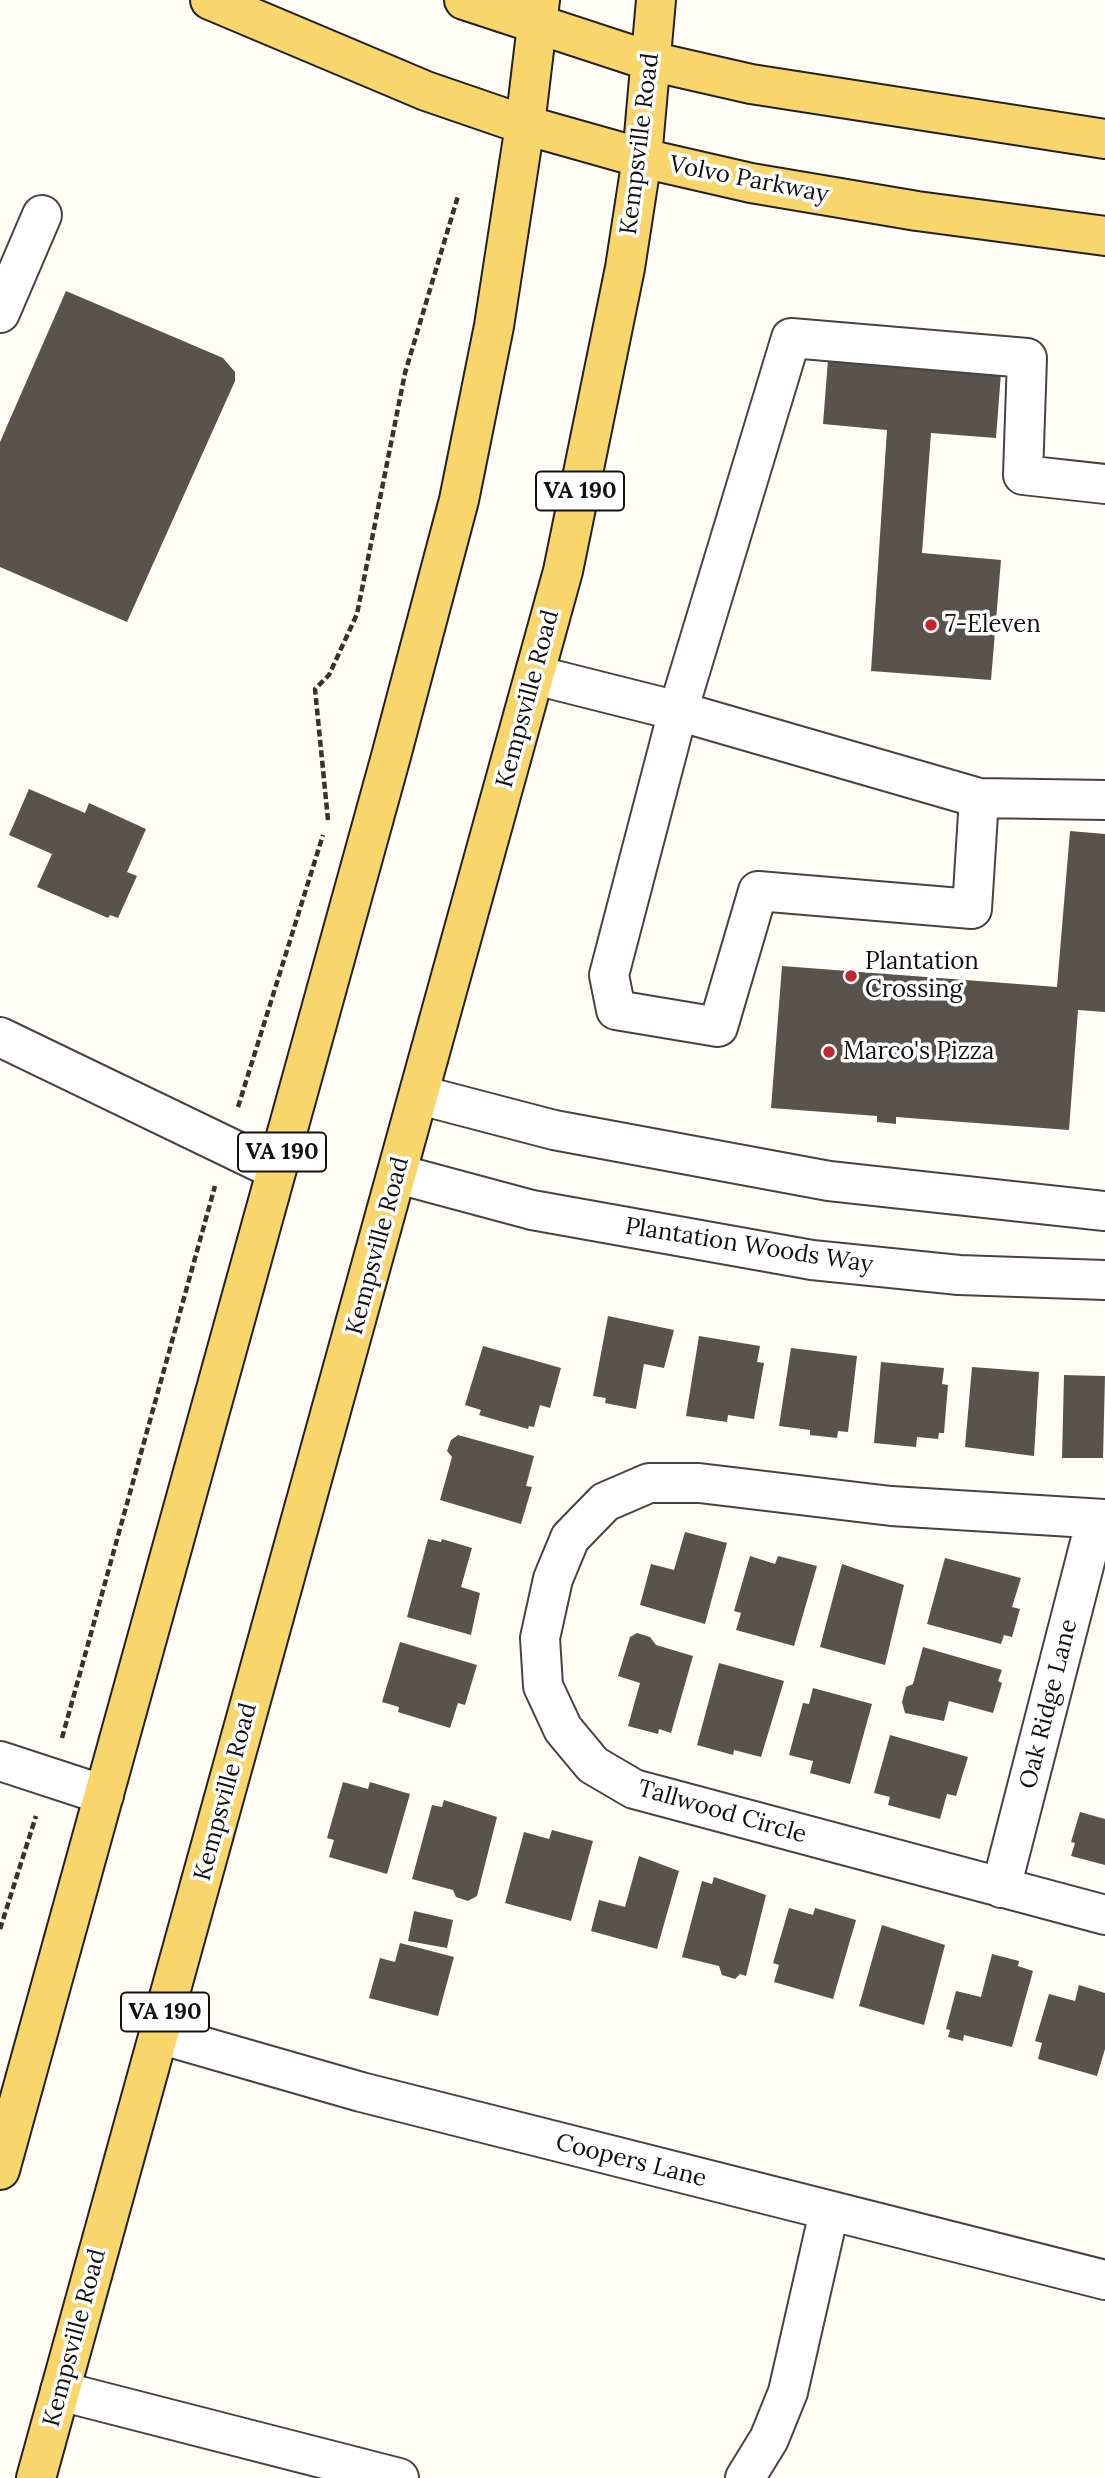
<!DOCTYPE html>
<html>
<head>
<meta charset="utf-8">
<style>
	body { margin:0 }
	canvas { display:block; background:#fffdf5 }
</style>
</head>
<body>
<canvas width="1105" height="2478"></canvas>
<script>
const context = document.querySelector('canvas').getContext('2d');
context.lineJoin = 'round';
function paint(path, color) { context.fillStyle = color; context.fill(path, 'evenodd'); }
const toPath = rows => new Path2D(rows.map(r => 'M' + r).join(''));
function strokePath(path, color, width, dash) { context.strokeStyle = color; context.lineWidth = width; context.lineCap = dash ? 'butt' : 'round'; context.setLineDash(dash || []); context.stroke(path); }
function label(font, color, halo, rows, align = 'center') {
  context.font = font + ' Lora,serif'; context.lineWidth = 7; context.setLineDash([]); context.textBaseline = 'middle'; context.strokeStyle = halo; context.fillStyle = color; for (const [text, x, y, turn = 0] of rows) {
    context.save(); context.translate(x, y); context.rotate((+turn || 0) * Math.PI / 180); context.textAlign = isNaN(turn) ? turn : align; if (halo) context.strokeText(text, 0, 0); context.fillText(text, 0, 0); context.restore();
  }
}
paint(toPath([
	[66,291,223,358,235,372,235,381,127,622,0,567,0,442],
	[829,347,1002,360,996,438,931,433,922,553,1001,560,991,680,871,671,887,430,823,424],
	[29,789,85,813,89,803,146,829,127,872,137,876,118,918,110,915,108,918,37,887,52,854,9,835],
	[1070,831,1105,834,1105,1012,1078,1010,1069,1130,896,1117,896,1124,877,1122,877,1116,771,1108,782,966,1057,987],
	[608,1316,674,1330,664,1368,644,1364,636,1409,605,1403,606,1398,593,1396],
	[699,1336,760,1346,757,1362,764,1363,754,1419,728,1415,727,1422,686,1416],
	[483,1346,561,1368,550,1408,540,1405,534,1427,529,1426,528,1429,479,1415,481,1410,465,1405],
	[791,1348,857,1356,848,1432,838,1431,837,1438,810,1435,810,1430,779,1426],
	[881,1362,944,1368,942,1384,948,1385,944,1433,939,1433,938,1439,917,1437,916,1447,874,1443],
	[972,1367,1039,1372,1034,1456,965,1447],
	[1064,1375,1105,1376,1103,1458,1062,1458],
	[458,1435,534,1456,526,1486,532,1487,521,1524,440,1500,452,1457,447,1451,451,1440],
	[685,1532,727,1543,705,1624,640,1605,651,1564,674,1570],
	[428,1539,441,1542,442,1539,472,1548,461,1587,480,1593,471,1635,407,1617],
	[750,1556,775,1564,778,1556,817,1566,794,1646,736,1630,741,1613,734,1611],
	[945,1558,1021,1578,1012,1607,1020,1609,1012,1637,1004,1635,1001,1644,927,1624],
	[842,1564,904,1585,885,1665,820,1647],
	[637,1633,650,1637,656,1645,693,1656,671,1733,659,1729,658,1734,628,1726,640,1683,618,1676,630,1637],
	[400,1642,477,1665,465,1705,458,1703,450,1728,398,1712,399,1707,382,1702],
	[923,1647,1002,1670,998,1681,1002,1683,993,1713,949,1701,944,1721,905,1713,902,1702,906,1687,913,1684],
	[719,1663,784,1681,761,1757,734,1750,733,1755,697,1745],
	[813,1688,872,1704,850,1784,810,1773,813,1761,789,1755,803,1703,809,1704],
	[890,1735,968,1757,956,1796,947,1794,940,1819,888,1805,890,1797,874,1793],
	[343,1782,368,1789,370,1782,410,1794,387,1874,329,1857,334,1840,327,1838],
	[444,1800,497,1817,477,1896,468,1901,456,1897,453,1890,412,1879,432,1805,442,1807],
	[1080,1812,1105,1819,1105,1865,1071,1856,1075,1843,1071,1842],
	[552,1830,593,1841,571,1921,505,1903,524,1832,549,1839],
	[639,1856,679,1871,657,1949,591,1931,599,1900,625,1907],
	[714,1877,766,1895,746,1976,740,1974,735,1979,722,1975,719,1966,682,1957,702,1881,712,1884],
	[789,1908,813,1915,815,1908,856,1920,833,1999,774,1982,779,1965,773,1963],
	[414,1911,453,1920,447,1948,408,1941],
	[882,1925,945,1945,924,2025,859,2006],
	[400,1943,454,1957,438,2016,369,1998,380,1958,395,1962],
	[992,1954,1019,1961,1018,1966,1033,1971,1012,2047,964,2035,963,2041,948,2037,950,2030,946,2029,956,1991,981,1997],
	[1079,1985,1105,1993,1105,2049,1097,2076,1038,2059,1042,2043,1035,2041,1049,1994,1075,2001]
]), '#5a524d');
const minor = toPath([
	[0,313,42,215],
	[535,675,678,711,609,975,616,1010,718,1027,758,891,972,909,979,798,1105,800],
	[979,798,678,711,791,338,1027,358,1023,475,1105,484],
	[0,1037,276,1170],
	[420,1095,554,1130,829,1181,1105,1211],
	[398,1174,532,1210,812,1260,959,1275,1105,1280],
	[1105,1519,891,1506,699,1483,649,1483,605,1502,570,1538,553,1579,540,1638,543,1686,563,1729,593,1765,634,1789,1105,1915],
	[0,1761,104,1795],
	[1001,1888,1096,1519],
	[159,2034,361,2092,1105,2280],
	[60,2391,399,2478],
	[745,2478,769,2439,788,2392,829,2212]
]);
const major = toPath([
	[210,0,426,91,525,125,642,158,751,183,917,211,1105,236],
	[464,0,650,61,751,84,1105,139],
	[0,2170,390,760,459,500,494,326,525,125,540,0],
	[36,2478,563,571,625,268,642,158,656,0]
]);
strokePath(minor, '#444', 42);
strokePath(major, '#222', 42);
strokePath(toPath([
	[328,820,315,689,329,675,357,614,405,373,458,196],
	[238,1107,323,835],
	[62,1738,215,1186],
	[0,1929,36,1816]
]), '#333', 4.5, [7, 3.5]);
strokePath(minor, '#fff', 38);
strokePath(major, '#f9d66b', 38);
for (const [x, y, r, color] of [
	[931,625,7,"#c4262e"],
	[851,976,7,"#c4262e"],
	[829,1052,7,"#c4262e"]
]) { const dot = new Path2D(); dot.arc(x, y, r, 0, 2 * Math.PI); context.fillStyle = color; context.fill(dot); strokePath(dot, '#fff', 2.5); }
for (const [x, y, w] of [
	[580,491,88],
	[282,1152,88],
	[165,2012,88]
]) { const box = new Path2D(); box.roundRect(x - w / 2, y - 19.5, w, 39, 5); context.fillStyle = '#fff'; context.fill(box); strokePath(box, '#111', 2); }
label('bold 23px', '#111', null, [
	["VA 190",580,491],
	["VA 190",282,1152],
	["VA 190",165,2012]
]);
label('24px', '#111', '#fff', [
	["Kempsville Road",640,144,-83],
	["Volvo Parkway",749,180,11],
	["Kempsville Road",528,699,-75],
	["Kempsville Road",378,1246,-75],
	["Plantation Woods Way",749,1246,9],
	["Oak Ridge Lane",1049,1704,-76],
	["Kempsville Road",226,1792,-75],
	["Tallwood Circle",722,1812,16],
	["Coopers Lane",631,2161,14],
	["Kempsville Road",75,2338,-75]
]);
label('24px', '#111', '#fff', [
	["7-Eleven",945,625],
	["Plantation",865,962],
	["Crossing",865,990],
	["Marco's Pizza",843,1052]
], 'left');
</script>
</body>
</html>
